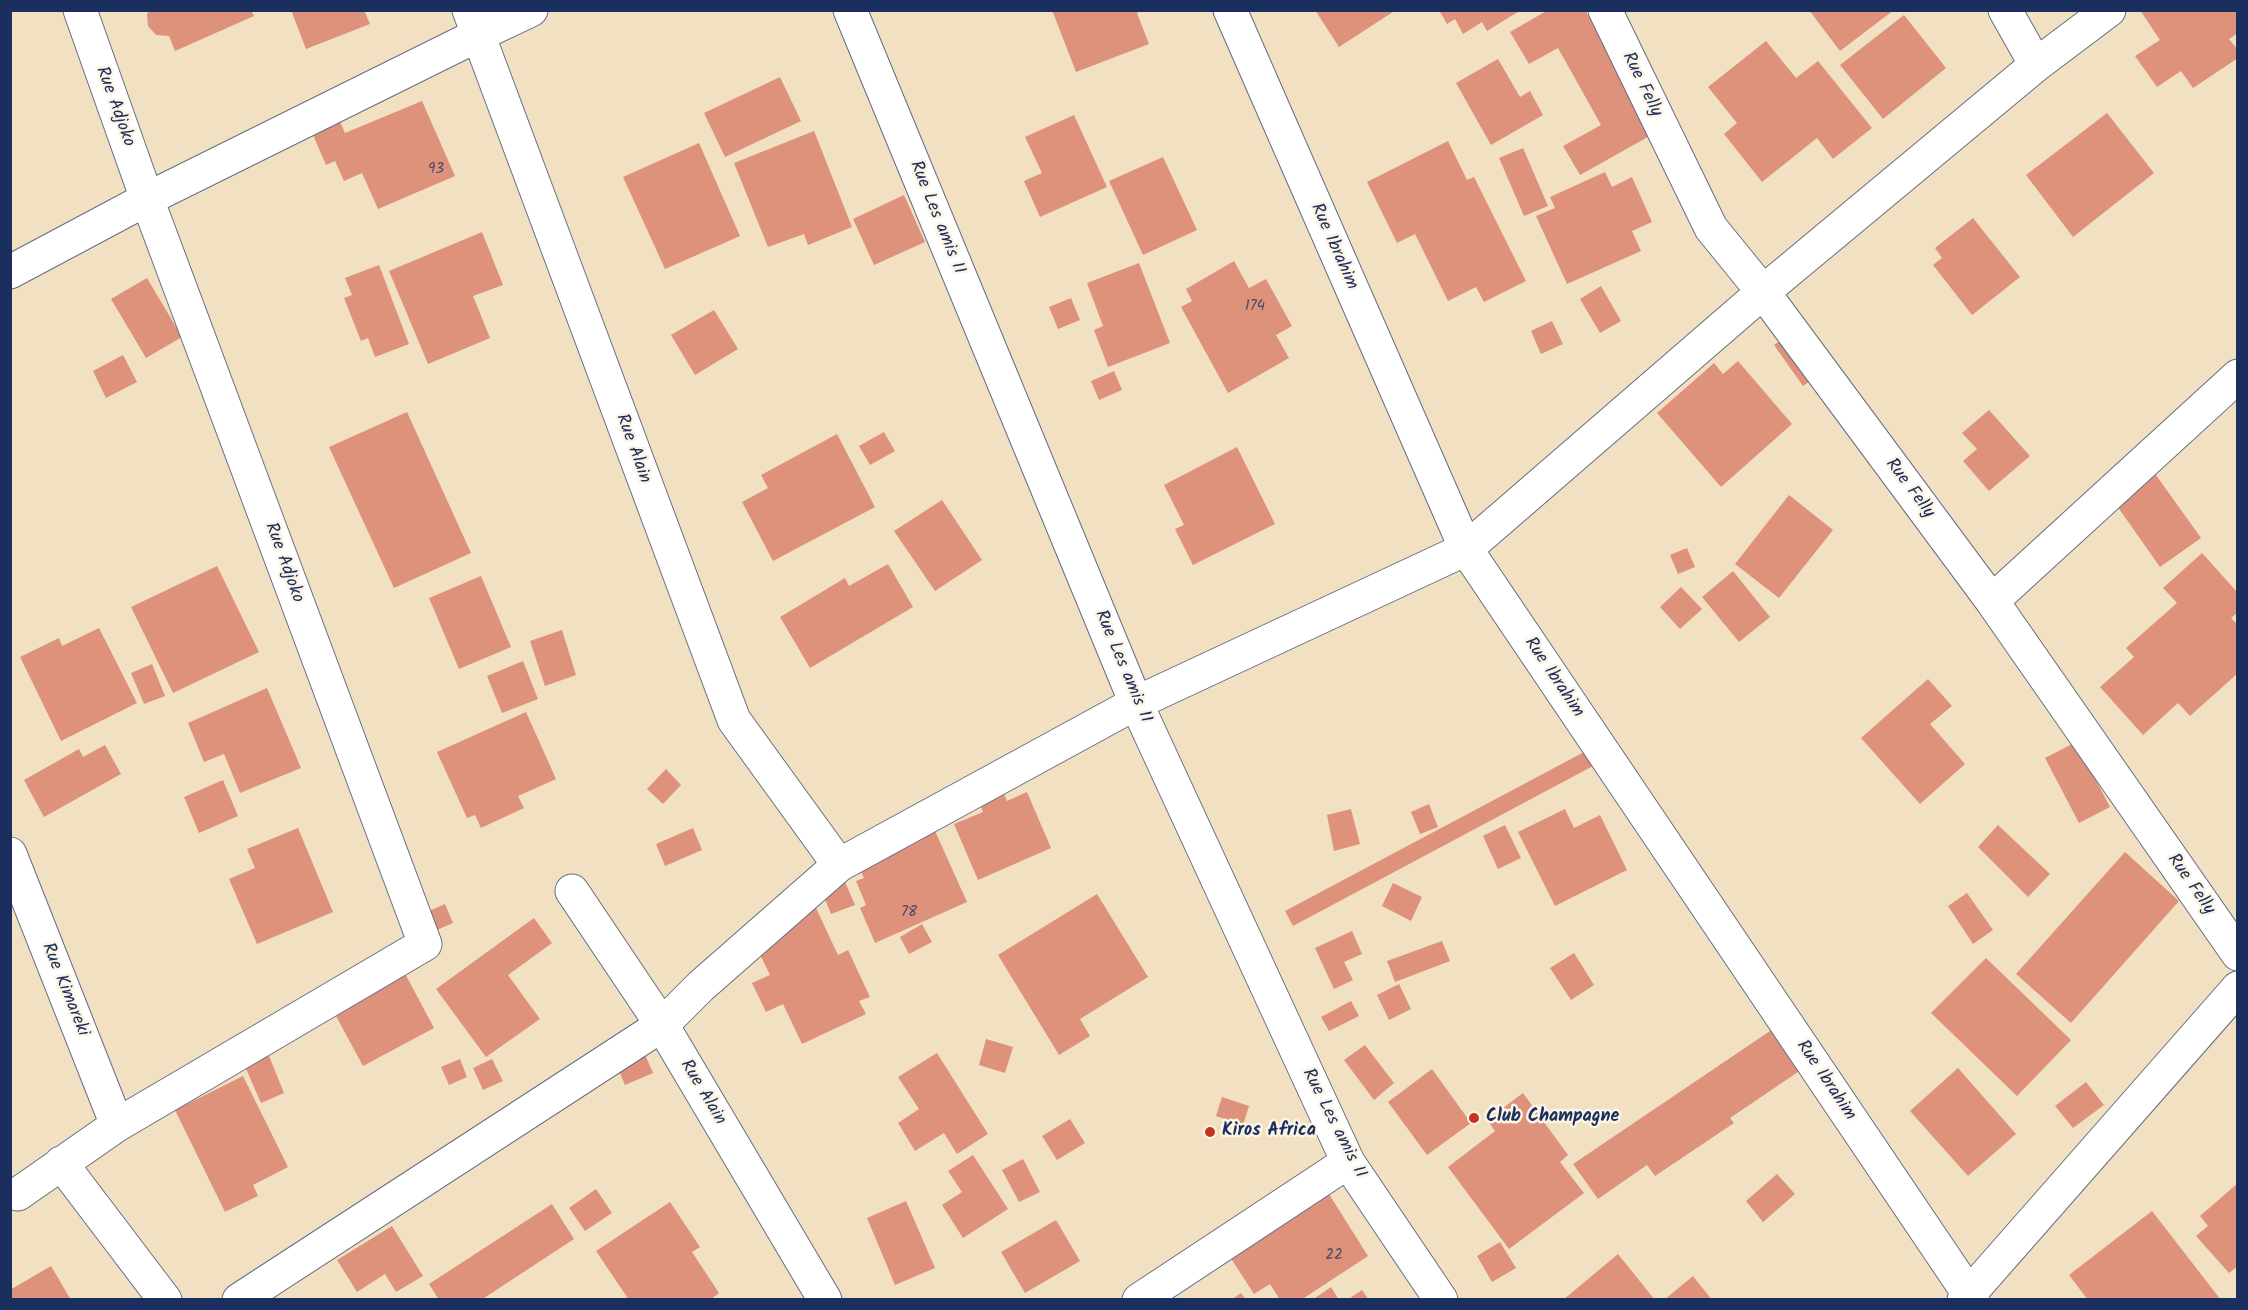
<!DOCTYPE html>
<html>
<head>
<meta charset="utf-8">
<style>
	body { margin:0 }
	#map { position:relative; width:2248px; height:1310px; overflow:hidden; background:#f1e1c2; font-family:Kalam,sans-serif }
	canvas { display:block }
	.frame { position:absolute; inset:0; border:12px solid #1b2f5e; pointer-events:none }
</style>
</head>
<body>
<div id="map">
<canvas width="2248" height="1310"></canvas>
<div class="frame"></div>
</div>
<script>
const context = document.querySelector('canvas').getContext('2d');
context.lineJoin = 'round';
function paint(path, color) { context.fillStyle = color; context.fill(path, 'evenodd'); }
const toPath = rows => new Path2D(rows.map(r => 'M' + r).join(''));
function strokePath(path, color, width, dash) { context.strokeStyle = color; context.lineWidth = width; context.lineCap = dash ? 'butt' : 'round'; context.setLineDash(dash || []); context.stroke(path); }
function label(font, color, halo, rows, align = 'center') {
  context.font = font + ' Kalam,sans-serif'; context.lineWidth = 5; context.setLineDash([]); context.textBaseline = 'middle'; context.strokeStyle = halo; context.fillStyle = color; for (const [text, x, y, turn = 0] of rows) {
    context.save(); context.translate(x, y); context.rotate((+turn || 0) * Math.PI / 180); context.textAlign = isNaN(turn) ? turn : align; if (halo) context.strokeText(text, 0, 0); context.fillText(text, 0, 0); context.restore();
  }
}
paint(toPath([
	[150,10,251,10,254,16,175,51,169,36,156,35,148,26,147,14],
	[291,10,364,10,370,24,306,49],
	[1052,10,1142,10,1137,13,1149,44,1076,72],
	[1315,10,1396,10,1339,47],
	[1439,10,1521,10,1487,31,1482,22,1463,34,1455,19,1447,24],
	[1548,10,1585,10,1655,133,1580,175,1563,146,1601,125,1558,48,1529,64,1510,32],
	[1809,10,1894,10,1840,51],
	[2140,10,2238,10,2238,33,2229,39,2238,50,2238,58,2193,88,2181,71,2157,87,2135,56,2160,40],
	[1904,15,1946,68,1883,119,1840,65],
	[1766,41,1796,78,1818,61,1872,128,1833,159,1817,138,1762,182,1724,134,1737,123,1708,87],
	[1498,59,1520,97,1530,91,1543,115,1491,145,1456,83],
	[780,77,801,121,725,157,704,113],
	[422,101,455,176,378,209,362,173,344,181,335,161,326,165,307,121,334,108,345,133],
	[2107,113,2154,173,2073,237,2026,175],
	[1074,115,1107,187,1040,217,1024,181,1042,173,1025,137],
	[814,131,852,227,808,245,804,234,768,247,734,163],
	[1448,141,1467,180,1474,177,1526,281,1484,302,1476,287,1448,301,1415,234,1397,243,1367,182],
	[699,143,740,236,665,269,623,177],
	[1523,148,1548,206,1524,216,1499,158],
	[1163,157,1197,230,1143,255,1109,181],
	[1605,172,1612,187,1632,177,1652,222,1632,231,1641,251,1567,284,1536,216,1555,208,1550,197],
	[904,195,925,242,874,265,853,219],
	[1973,218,2020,277,1972,315,1933,265,1942,258,1935,248],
	[482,232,503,285,473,296,490,338,428,364,389,271],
	[1234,261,1249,288,1266,279,1292,326,1276,335,1289,358,1228,393,1181,307,1192,301,1186,289],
	[1139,263,1170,343,1108,367,1094,330,1103,326,1087,283],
	[379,265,409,344,375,357,368,338,361,341,344,298,352,295,345,278],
	[147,278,182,337,146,358,111,299],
	[1601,286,1621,321,1600,333,1580,299],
	[1071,298,1080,320,1058,329,1049,307],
	[714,310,738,349,695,375,671,335],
	[1552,321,1563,344,1541,354,1531,331],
	[1793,331,1822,373,1803,386,1774,345],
	[123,355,137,382,106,398,93,371],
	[1738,361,1792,424,1721,487,1657,413,1714,363,1723,374],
	[1114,371,1122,390,1099,400,1091,381],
	[1989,410,2030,456,1989,491,1963,461,1977,449,1962,433],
	[407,412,471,553,394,588,329,447],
	[884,432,895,451,870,465,859,446],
	[837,434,875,507,773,561,742,502,768,488,761,475],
	[1237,447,1275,524,1193,565,1175,529,1184,525,1164,485],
	[2143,457,2201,538,2160,567,2103,486],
	[1789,495,1833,530,1779,598,1735,564],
	[942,500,982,560,935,591,894,531],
	[1687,548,1695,567,1678,574,1670,555],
	[2202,553,2238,593,2238,612,2231,618,2238,625,2238,673,2190,716,2178,703,2143,735,2100,687,2134,657,2126,648,2177,603,2163,588],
	[888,564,913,607,810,668,780,617,845,578,849,586],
	[217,566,259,652,173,693,131,607],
	[1733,571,1770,617,1739,642,1702,597],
	[481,576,511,647,459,669,429,598],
	[1681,587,1702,609,1680,629,1660,607],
	[99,628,137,703,61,741,20,657,59,638,62,646],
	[562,630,576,675,545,686,530,641],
	[523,661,538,699,502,713,487,676],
	[152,664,165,696,144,704,131,673],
	[1928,679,1952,706,1930,724,1965,764,1920,804,1861,738],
	[267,688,301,768,240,793,224,754,204,762,188,723],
	[526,712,556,779,518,796,524,808,481,828,475,815,467,818,437,752],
	[2076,742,2110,807,2079,823,2045,758],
	[105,745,121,774,44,817,24,780,79,749,83,757],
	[1586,751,1593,766,1293,926,1285,911],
	[666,769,681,785,663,804,647,789],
	[223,780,238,816,199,833,184,797],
	[1002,788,1007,801,1027,792,1051,848,978,880,954,824,983,812,978,799],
	[1429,804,1438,827,1420,834,1411,812],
	[1351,809,1360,844,1334,851,1327,815],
	[1565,809,1574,828,1600,815,1627,870,1555,906,1518,832],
	[931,822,967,902,875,943,860,908,866,905,856,881,864,878,857,864],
	[1505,825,1521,858,1498,869,1483,836],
	[1998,825,2050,874,2028,897,1978,847],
	[298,828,333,912,257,944,229,879,255,868,247,849],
	[693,828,702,850,665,866,656,844],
	[2125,852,2179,901,2071,1023,2016,974],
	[839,868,855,905,831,914,816,877],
	[1393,883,1422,897,1411,921,1382,906],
	[1967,893,1993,930,1973,944,1948,906],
	[1097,894,1148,977,1080,1019,1090,1036,1059,1055,998,955],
	[445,904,453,923,430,933,422,914],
	[816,908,838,955,848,950,870,997,859,1001,866,1014,802,1044,783,1004,766,1012,752,983,770,975,752,938],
	[534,918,552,943,508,975,540,1019,486,1057,436,989],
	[922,924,932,942,909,954,900,937],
	[1352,931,1362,954,1344,962,1353,980,1334,989,1315,948],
	[1442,941,1450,961,1395,982,1387,961],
	[393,951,434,1028,363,1066,322,990],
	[1574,953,1594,985,1571,1000,1550,968],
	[1986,958,2071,1040,2017,1096,1931,1013],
	[1399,984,1411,1009,1389,1020,1377,995],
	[1351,1001,1359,1016,1329,1031,1321,1017],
	[1773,1029,1801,1070,1730,1118,1734,1123,1655,1176,1647,1165,1598,1199,1573,1164],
	[986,1039,1013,1047,1005,1073,979,1065],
	[1365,1045,1394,1083,1374,1100,1344,1060],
	[267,1051,284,1093,261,1103,243,1062],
	[644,1052,653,1073,625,1085,616,1064],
	[937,1053,988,1134,957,1154,944,1133,915,1151,898,1123,919,1109,898,1077],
	[460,1059,467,1077,449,1085,441,1067],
	[492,1059,503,1081,483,1090,473,1068],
	[1958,1068,2016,1134,1968,1176,1910,1111],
	[1432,1069,1471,1123,1427,1155,1388,1102],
	[243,1076,288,1167,253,1185,258,1196,225,1212,175,1110],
	[2086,1082,2104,1105,2073,1128,2055,1106],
	[1523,1093,1568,1155,1560,1162,1584,1193,1509,1249,1448,1167,1495,1131,1487,1120],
	[1222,1097,1249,1106,1243,1125,1216,1116],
	[1070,1119,1085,1143,1057,1160,1042,1136],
	[973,1155,1008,1209,963,1238,942,1205,962,1192,948,1171],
	[1023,1159,1040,1192,1019,1202,1002,1170],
	[1777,1174,1795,1194,1763,1222,1746,1201],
	[1322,1183,1368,1256,1301,1300,1280,1300,1270,1284,1254,1294,1223,1246],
	[2238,1183,2238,1266,2229,1273,2196,1236,2208,1226,2200,1216],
	[596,1189,612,1213,585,1231,569,1208],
	[906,1201,935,1268,895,1285,867,1218],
	[670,1202,700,1247,692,1252,719,1293,710,1300,629,1300,596,1251],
	[552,1204,574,1239,481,1300,439,1300,429,1284],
	[2152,1211,2221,1300,2088,1300,2069,1275],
	[1056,1220,1080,1261,1025,1293,1001,1252],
	[392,1226,423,1276,396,1292,385,1274,357,1292,337,1260],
	[1500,1242,1516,1268,1492,1282,1477,1256],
	[1618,1254,1655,1300,1563,1300],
	[51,1266,71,1300,10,1300,10,1290],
	[1693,1276,1712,1300,1664,1300],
	[1331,1287,1339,1300,1312,1300],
	[1362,1290,1369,1300,1347,1300],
	[1241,1293,1246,1300,1231,1300]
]), '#de917b');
const street = toPath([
	[469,10,734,720,839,865],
	[850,10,1136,703,1348,1162,1441,1300],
	[1230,10,1466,549,1973,1300],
	[1605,10,1711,228,1763,292,1992,601,2238,954],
	[2005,10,2036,65],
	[10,272,147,199,478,35,531,10],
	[1992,601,2238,376],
	[10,854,117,1125],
	[572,891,662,1025,825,1300],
	[61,1163,165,1300],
	[18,1194,117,1125,425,944,147,199,80,10],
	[239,1300,662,1025,701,986,839,865,1136,703,1466,549,1763,292,2036,65,2109,10],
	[1139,1300,1348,1162],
	[1964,1300,2238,988]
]);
strokePath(street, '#666d81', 35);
strokePath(street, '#fff', 33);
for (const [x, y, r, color] of [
	[1474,1118,6,"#c8321e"],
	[1210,1132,6,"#c8321e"]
]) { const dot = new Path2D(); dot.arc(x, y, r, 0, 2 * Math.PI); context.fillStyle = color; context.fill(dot); strokePath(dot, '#fcf5e5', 2); }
label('15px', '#4c4865', null, [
	["93",436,170],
	["174",1255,307],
	["78",909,913],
	["22",1334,1256]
]);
label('18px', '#1b2f5e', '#fcf5e5', [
	["Rue Felly",1641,85,64],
	["Rue Adjoko",114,107,70],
	["Rue Les amis II",936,218,68],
	["Rue Ibrahim",1333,247,66],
	["Rue Alain",632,449,70],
	["Rue Felly",1909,489,53],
	["Rue Adjoko",283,563,70],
	["Rue Les amis II",1122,667,67],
	["Rue Ibrahim",1553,678,56],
	["Rue Felly",2190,885,55],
	["Rue Kimareki",64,990,68],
	["Rue Ibrahim",1825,1081,56],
	["Rue Alain",702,1093,59],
	["Rue Les amis II",1333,1124,63]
]);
label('bold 18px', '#1b2f5e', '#fcf5e5', [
	["Club Champagne",1486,1118],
	["Kiros Africa",1222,1132]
], 'left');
</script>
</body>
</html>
